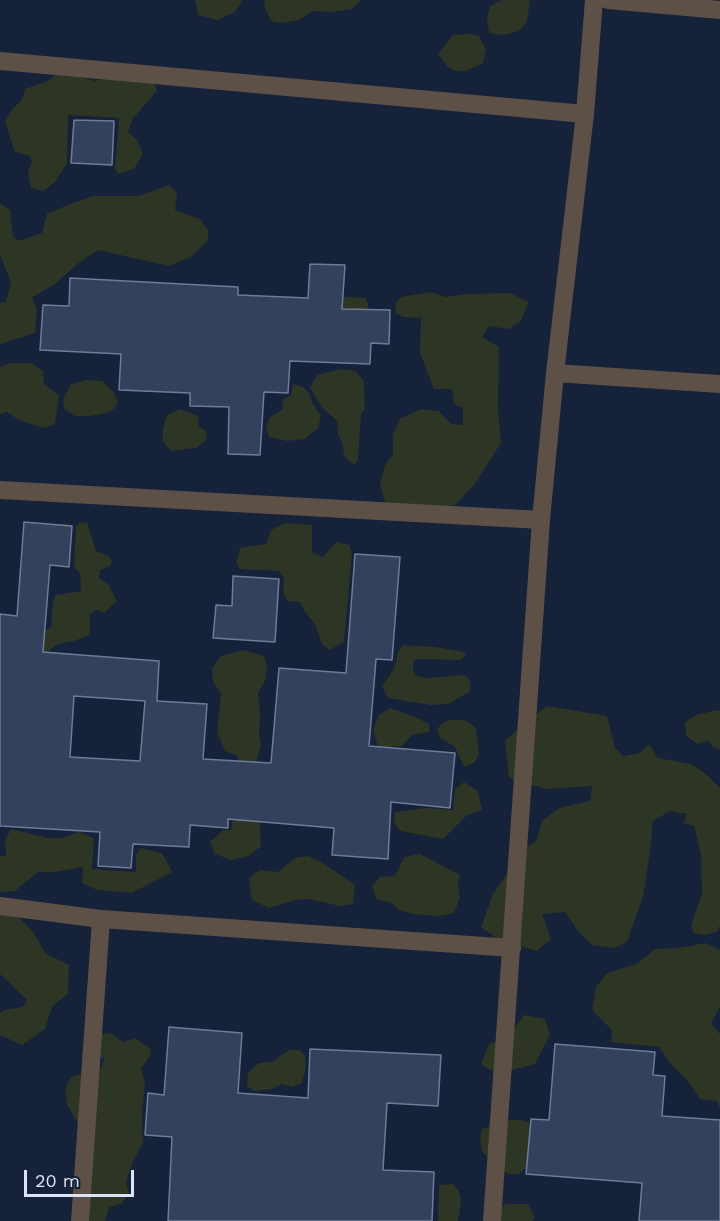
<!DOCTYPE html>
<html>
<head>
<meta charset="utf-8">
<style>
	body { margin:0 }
	#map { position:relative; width:720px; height:1221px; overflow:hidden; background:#16213a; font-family:"Work Sans",sans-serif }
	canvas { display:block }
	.scale { position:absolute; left:24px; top:1170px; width:110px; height:27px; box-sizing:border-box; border:3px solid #dbe3f4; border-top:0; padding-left:8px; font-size:18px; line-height:21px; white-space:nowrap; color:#dbe3f4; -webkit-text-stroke:4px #16213a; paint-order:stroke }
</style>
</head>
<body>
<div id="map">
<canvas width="720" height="1221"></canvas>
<div class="scale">20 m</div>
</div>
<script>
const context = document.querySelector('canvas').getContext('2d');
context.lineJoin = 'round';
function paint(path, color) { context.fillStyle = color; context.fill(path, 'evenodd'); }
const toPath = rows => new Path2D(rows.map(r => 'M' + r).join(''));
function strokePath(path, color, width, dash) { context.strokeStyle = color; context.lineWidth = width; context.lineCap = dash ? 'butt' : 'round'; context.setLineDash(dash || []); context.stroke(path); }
paint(toPath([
	[195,0,243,0,235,12,218,20,198,15],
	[265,0,361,0,352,9,331,12,313,11,299,20,283,23,271,21,264,6],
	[502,0,530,0,527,22,519,31,504,35,489,33,487,20,490,6],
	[471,34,479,36,486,49,483,63,466,71,456,71,447,66,438,54,453,35],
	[150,66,157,91,133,118,128,132,137,140,143,154,134,169,118,174,115,168,119,118,68,115,67,163,56,181,44,191,31,188,28,172,32,162,30,156,15,152,5,122,10,112,22,99,25,89,48,81,56,74,77,76,95,81],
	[169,185,177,193,175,210,200,219,209,231,207,242,190,257,169,266,98,250,77,264,54,285,32,297,37,309,35,333,0,344,0,303,6,302,11,282,0,255,0,203,10,210,13,236,18,241,42,233,47,214,70,204,93,196,139,196],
	[431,292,445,297,466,294,510,293,529,302,520,322,508,329,489,326,482,337,499,347,498,408,501,443,474,485,455,505,423,511,385,502,380,483,385,465,393,454,393,435,400,419,421,409,439,411,451,424,463,425,463,408,454,404,452,389,434,389,420,353,421,318,403,317,396,313,395,304,401,297],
	[316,295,366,298,368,305,366,320,359,325],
	[10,363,31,363,43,371,44,384,59,395,55,424,43,428,19,420,7,412,0,414,0,367],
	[341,369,355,371,364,381,365,409,361,413,358,461,354,465,344,456,343,445,338,434,337,421,322,407,310,388,317,375],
	[87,380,102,381,113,391,118,401,114,409,103,414,89,416,75,416,64,409,63,399,71,384],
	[293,384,303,387,309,393,313,404,321,416,318,428,305,439,287,441,269,437,266,427,269,418,283,409,282,400,291,395],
	[179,409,198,416,199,426,207,432,206,440,196,448,171,451,163,441,163,429,167,415],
	[87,522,96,551,110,557,112,562,110,566,100,570,99,578,108,584,117,601,104,613,97,610,90,614,90,635,74,641,58,644,42,656,32,628,46,630,51,627,53,601,56,595,81,591,80,573,74,567,76,527,79,523],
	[285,523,312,525,312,552,323,557,336,542,349,545,352,554,344,641,330,650,322,644,315,624,305,612,300,602,287,601,283,592,284,579,279,571,240,569,236,563,240,548,266,544,271,530],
	[403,645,435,647,464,652,466,656,460,660,416,659,413,663,413,670,416,675,424,678,465,675,471,681,469,692,448,704,431,705,388,698,382,686,389,677,396,663,398,652],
	[243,650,264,656,267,667,265,681,258,692,260,716,259,732,261,744,256,763,256,808,260,827,261,846,249,856,231,860,215,854,210,842,223,830,231,830,240,779,238,756,225,751,217,732,221,694,213,682,212,668,221,656],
	[547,706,607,716,615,748,623,756,639,753,649,744,658,758,691,764,706,774,720,788,720,925,717,932,705,935,693,933,691,925,702,894,701,855,694,826,683,823,687,814,670,811,653,821,650,851,643,897,627,942,615,948,592,945,579,932,565,912,542,914,551,939,537,951,499,940,481,927,493,894,525,848,536,841,542,821,559,808,590,801,592,786,546,789,509,778,505,740],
	[390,708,413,716,429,724,429,732,412,735,402,746,392,746,389,752,378,747,373,730,379,715],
	[717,710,720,711,720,750,713,747,708,740,698,744,686,736,685,722,696,715],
	[449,720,465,720,476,728,479,755,474,763,464,767,455,747,440,738,437,730,441,724],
	[464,782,478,791,482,810,467,815,443,839,400,831,394,823,395,812,425,808,453,810,455,789],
	[11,829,48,838,61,838,80,832,94,838,92,869,136,872,136,854,141,848,162,853,172,872,132,893,97,890,82,883,83,867,55,872,38,872,15,891,0,892,0,856,6,856,5,840],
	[420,854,460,875,458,883,460,898,454,913,439,916,413,914,399,910,390,902,377,900,372,886,380,877,395,876,404,857],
	[308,856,321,862,355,885,353,904,340,906,308,899,295,900,269,908,252,900,249,878,260,870,278,872,295,858],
	[0,913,19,917,34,933,45,953,69,965,68,993,52,1007,45,1029,22,1045,0,1035,0,1013,4,1010,23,1007,27,1000,0,974],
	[706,943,720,950,720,1006,711,1024,720,1034,720,1108,717,1101,700,1099,688,1081,672,1066,659,1047,611,1042,612,1030,592,1010,596,987,607,973,636,964,655,949,678,948],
	[524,1015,545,1019,550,1035,535,1064,504,1072,490,1070,481,1064,489,1044,508,1037],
	[111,1033,123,1042,135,1038,151,1049,150,1056,141,1069,145,1082,142,1115,143,1143,132,1163,126,1182,129,1194,121,1204,109,1207,105,1221,74,1221,82,1131,67,1104,65,1089,71,1077,101,1068,105,1058,94,1057,91,1035],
	[289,1050,299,1050,305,1055,306,1067,302,1083,292,1087,282,1084,272,1089,254,1091,247,1086,248,1073,259,1063,272,1062],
	[508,1120,522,1120,529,1123,540,1143,538,1159,518,1174,508,1174,482,1152,480,1137,482,1129],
	[453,1184,459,1191,461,1202,458,1221,438,1221,439,1185],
	[505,1204,528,1204,535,1218,532,1221,495,1221,497,1212]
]), '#2d3525');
const building = toPath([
	[74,120,114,121,112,165,71,163,74,120],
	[310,264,345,265,342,309,390,310,389,344,371,343,370,364,290,361,288,393,264,392,260,455,228,454,229,407,190,406,190,393,119,390,121,354,40,350,43,305,69,306,70,278,238,287,238,295,308,298,310,264],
	[24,522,72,526,69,567,50,565,43,652,159,661,157,701,207,704,203,759,271,763,279,668,346,673,355,554,400,557,392,660,376,659,369,746,455,753,450,808,391,802,388,859,332,855,334,828,228,819,228,828,190,825,189,847,133,844,131,868,98,866,100,832,0,826,0,614,17,616,24,522],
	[74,696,145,701,140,761,70,757,74,696],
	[233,576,279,579,275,642,213,638,216,605,232,606,233,576],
	[169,1027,242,1033,238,1093,308,1098,310,1049,441,1055,438,1106,387,1103,383,1170,434,1172,432,1221,168,1221,172,1137,145,1135,148,1093,164,1095,169,1027],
	[555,1044,655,1052,653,1075,665,1076,662,1116,720,1120,720,1221,639,1221,642,1183,526,1174,531,1119,549,1120,555,1044]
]);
paint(building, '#34415c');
strokePath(building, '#6e7c9a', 1.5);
strokePath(toPath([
	[608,0,720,10],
	[0,61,585,114],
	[555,373,720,384],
	[0,490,541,520],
	[0,906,101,919,512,948],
	[80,1221,101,919],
	[492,1221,541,520,555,373,585,114,594,0]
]), '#5d5147', 18);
</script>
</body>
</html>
